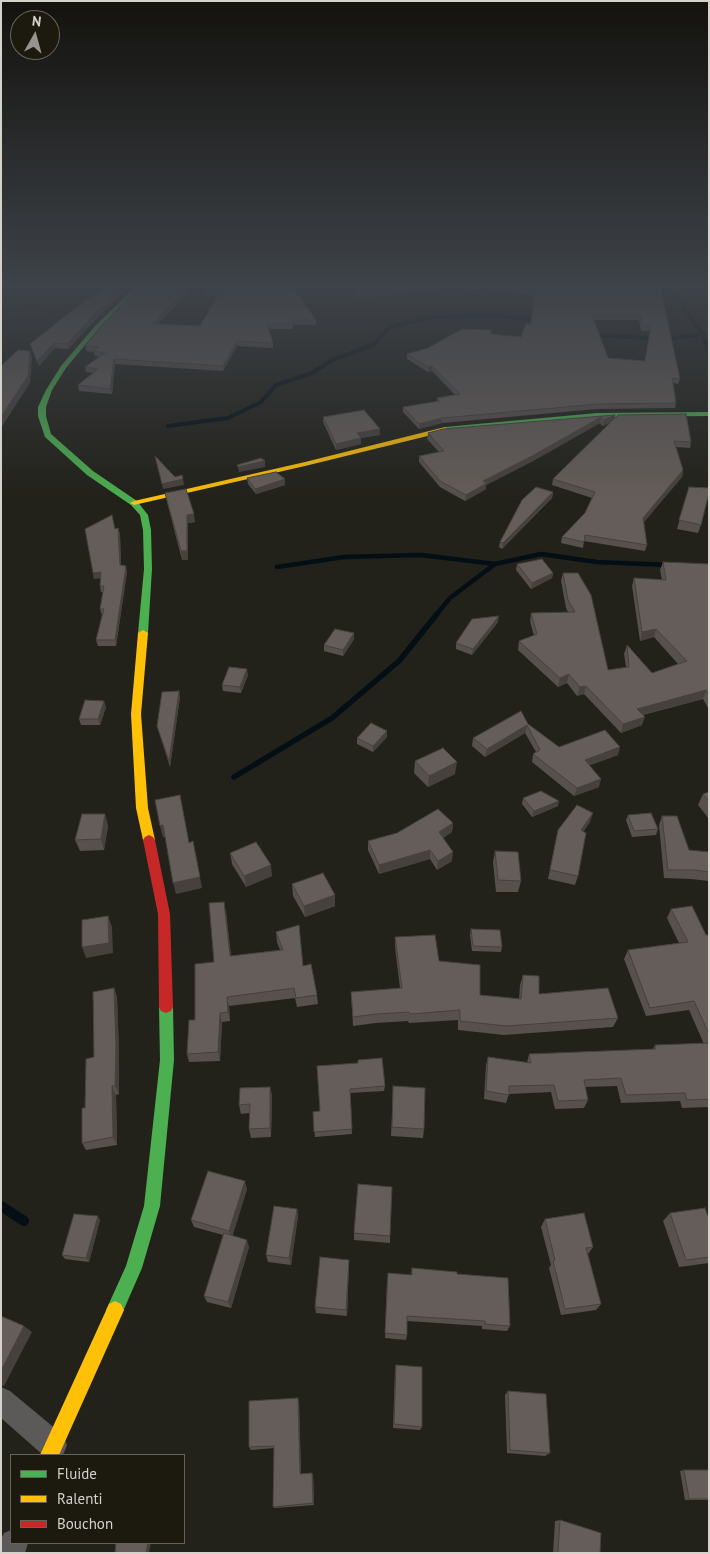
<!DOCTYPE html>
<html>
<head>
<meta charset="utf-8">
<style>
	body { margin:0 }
	#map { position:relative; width:710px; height:1554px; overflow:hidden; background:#22211a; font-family:"PT Sans",sans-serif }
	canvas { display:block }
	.frame { position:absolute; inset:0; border:2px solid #d4d2cb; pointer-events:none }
	.legend { position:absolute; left:10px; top:1454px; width:175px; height:90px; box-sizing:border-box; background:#1c190e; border:1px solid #66635a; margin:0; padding:6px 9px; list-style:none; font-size:15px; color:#d4d2cb }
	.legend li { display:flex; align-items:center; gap:10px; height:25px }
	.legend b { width:25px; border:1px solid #66635a }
	.north { position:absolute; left:10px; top:10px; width:50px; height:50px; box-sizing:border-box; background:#1c190e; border:1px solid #66635a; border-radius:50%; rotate:7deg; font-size:14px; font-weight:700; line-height:20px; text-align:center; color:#d4d2cb }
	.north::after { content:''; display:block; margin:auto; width:18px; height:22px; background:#96948d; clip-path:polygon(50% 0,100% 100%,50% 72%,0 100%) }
</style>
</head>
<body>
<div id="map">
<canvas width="710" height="1554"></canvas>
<div class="frame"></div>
<ul class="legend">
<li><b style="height:6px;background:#4caf50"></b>Fluide</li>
<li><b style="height:6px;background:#ffc107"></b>Ralenti</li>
<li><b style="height:6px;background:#c62828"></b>Bouchon</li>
</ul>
<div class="north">N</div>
</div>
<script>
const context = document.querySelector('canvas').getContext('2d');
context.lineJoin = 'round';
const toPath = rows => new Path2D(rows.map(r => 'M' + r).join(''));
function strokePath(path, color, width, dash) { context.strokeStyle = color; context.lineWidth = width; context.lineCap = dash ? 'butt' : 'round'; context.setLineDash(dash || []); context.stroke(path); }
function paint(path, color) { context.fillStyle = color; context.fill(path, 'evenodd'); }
strokePath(toPath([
	[680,286,675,291,686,312,703,334,709,352],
	[592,335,667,339,703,334],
	[168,426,228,418,261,402,276,385,312,373,332,360,373,345,390,327,432,317,491,315,539,320]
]), '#030e15', 4);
strokePath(toPath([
	[277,567,344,557,421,555,495,564],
	[436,615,450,598,495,564,541,554,597,562,669,565]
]), '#030e15', 4.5);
strokePath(toPath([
	[234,777,332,718,399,661,437,614]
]), '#030e15', 5.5);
strokePath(toPath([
	[1,1206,24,1221]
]), '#030e15', 10);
strokePath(toPath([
	[1,304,18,305,54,320]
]), '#585654', 2, [0.5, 2]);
paint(toPath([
	[1,1387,10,1391,63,1435,67,1445,63,1455,43,1455,1,1418,1,1387],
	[11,1530,11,1543,28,1543,25,1553,1,1553,1,1539,4,1533,11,1530]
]), '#5c5959');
paint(toPath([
	[136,286,142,286,100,327,66,368,52,390,46,407,46,416,51,434,93,471,137,501,148,515,151,530,152,569,148,633,143,636,138,633,144,569,143,530,140,515,131,505,87,475,45,437,38,416,38,407,46,390,61,366,96,325,136,286],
	[709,412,709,416,597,417,445,431,441,429,445,427,597,413,709,412],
	[166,1001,171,1003,173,1007,174,1060,160,1206,142,1268,121,1316,115,1319,109,1316,106,1310,126,1266,144,1206,160,1060,159,1007,161,1003,166,1001]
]), '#4caf50');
paint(toPath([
	[445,427,449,429,448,431,305,466,134,505,130,503,134,501,305,462,445,427],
	[143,630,148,633,141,714,148,808,155,840,153,843,149,845,145,843,143,840,136,808,131,714,138,633,143,630],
	[115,1301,121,1304,124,1310,59,1455,40,1455,109,1304,115,1301]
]), '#ffc107');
paint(toPath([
	[149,835,153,837,155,840,170,914,173,1007,171,1011,166,1013,161,1011,159,1007,158,914,143,840,145,837,149,835]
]), '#c62828');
paint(toPath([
	[108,286,130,286,93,322,68,349,55,348,39,366,30,344],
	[210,286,316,320,316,325,293,325,293,329,268,329,273,343,273,348,237,346,223,371,115,364,112,394,79,391,78,385,93,373,86,372,85,367,99,357,95,356,94,352,86,351,85,346,189,293,157,324,200,326,218,296,205,296,205,291],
	[354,286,664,286,664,289,661,289,680,379,678,384,673,383,676,403,675,408,597,409,442,423,419,429,403,412,403,407,437,401,437,398,455,395,432,371,428,372,407,359,407,354,491,334,521,337,531,324,534,295,491,290,491,288,467,290,465,286,394,295,356,297],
	[594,320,639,320,641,331,650,331,645,361,608,358],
	[615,415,614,419,691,442,690,448,676,447,683,470,682,477,644,522,647,545,645,551,584,541,583,548,561,543,562,537,585,513,592,498,552,485,553,479,610,423,602,426,600,423,533,461,486,485,486,489,465,501,440,487,419,462,419,456,439,452,427,439,428,433],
	[323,417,380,435,361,438,361,444,336,450,323,422],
	[247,478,285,479,285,485,256,494,248,484],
	[689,487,701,525,698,533,677,529],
	[553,492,552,498,502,549,499,547,500,542],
	[165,493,195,522,188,523,188,560,182,560,167,502],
	[118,528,120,534,121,565,127,572,116,646,98,646,96,640,102,615,100,609,103,592,101,592,100,586,101,578,94,579,93,573,115,529],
	[663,562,709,564,709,710,703,699,643,715,642,725,621,733,584,694,577,696,567,683,558,687,518,650,519,641,534,636,530,621,531,613,568,612,566,608,561,581,563,573,608,670,626,667,624,654,627,645,652,673,678,664,654,637,640,641,632,586,634,578,662,580,660,570],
	[517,564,553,573,552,578,531,589,516,570],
	[498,622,472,655,456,649,456,643],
	[354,633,354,639,343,656,324,651,324,645],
	[248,675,241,693,223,691,222,685],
	[179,691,180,697,170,767,157,726],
	[106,707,100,725,81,725,79,719],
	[528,724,559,747,618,755,589,765,599,787,574,796,532,762,533,754,536,752,525,733,485,757,472,746,473,738],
	[387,731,387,737,373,752,357,744,357,738],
	[415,761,455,774,428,787,414,773],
	[709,792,709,819,698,805,703,794],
	[523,798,558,806,532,817,522,804],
	[105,814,108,826,104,850,80,851,75,840],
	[628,815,658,829,656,835,632,837,626,820],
	[662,816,689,850,709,852,709,881,691,879,664,878,659,825],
	[590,822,583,832,578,876,575,885,548,879,558,830],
	[453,823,452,832,443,838,452,861,437,870,430,859,379,874,368,850,368,841,397,833],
	[495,851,521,881,518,892,496,892,493,862],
	[230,853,272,876,246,887,232,864],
	[292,884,335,906,305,917,293,896],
	[671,909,706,935,709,935,709,1107,682,1108,680,1101,621,1103,617,1086,585,1087,588,1100,584,1108,555,1109,551,1092,509,1094,506,1103,484,1099,486,1065,488,1057,527,1063,529,1054,653,1049,655,1045,704,1044,689,1010,646,1016,624,959,628,950,679,943,667,918],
	[226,912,231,956,280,950,277,942,276,932,303,966,317,995,318,1004,297,1007,295,998,229,1006,230,1021,222,1022,220,1061,189,1062,187,1054,195,1020,214,962],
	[471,929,502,947,501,952,472,951,470,935],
	[395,937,439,961,480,995,519,999,520,985,523,975,539,994,618,1018,613,1027,504,1035,458,1030,458,1020,409,1023,408,1021,376,1023,353,1026,351,992,400,988,395,947],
	[114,988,117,997,119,1053,119,1094,116,1095,117,1145,86,1150,82,1143,85,1108,94,1057],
	[317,1066,385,1086,384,1091,350,1093,352,1134,315,1137,313,1112,320,1111],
	[270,1087,272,1096,271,1137,251,1138,249,1129,249,1113,241,1114,239,1105],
	[393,1096,424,1129,423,1138,391,1136],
	[247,1189,232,1236,249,1247,231,1308,207,1302,204,1296,223,1235,194,1227,191,1220],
	[297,1209,298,1216,291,1265,268,1262,266,1255],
	[670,1213,709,1219,709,1263,679,1267,663,1221],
	[545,1219,593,1247,588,1254,601,1304,596,1310,561,1315,549,1268,551,1265,541,1227],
	[100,1220,89,1262,65,1259,62,1255],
	[354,1233,390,1236,390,1243,354,1240],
	[349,1260,347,1316,316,1313,315,1307],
	[412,1268,457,1274,510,1326,507,1331,482,1329,482,1326,407,1321,407,1335,406,1340,385,1338,387,1279,411,1275],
	[396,1365,422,1427,420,1430,393,1428,395,1370],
	[508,1391,550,1453,545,1456,507,1453,505,1395],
	[299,1402,301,1474,313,1475,314,1505,275,1508,273,1507,274,1448,251,1450,249,1447],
	[684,1470,709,1470,709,1500,685,1500,680,1471],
	[560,1520,600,1553,553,1553,555,1521]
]), '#57504d');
paint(toPath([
	[124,286,130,286,93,322,68,349,67,344,92,317],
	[430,286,465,286,394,295,394,291],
	[188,288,189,293,153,329,152,324],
	[237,341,237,346,223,371,223,366],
	[54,343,55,348,39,366,37,361],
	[30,351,32,358,30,383,1,428,1,417],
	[114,359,115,364,112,394,110,389],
	[432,366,432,371,428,372,428,367],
	[615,415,613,421,602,426,604,420],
	[601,417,600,423,533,461,486,485,486,489,465,501,466,495,483,481],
	[442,418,442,423,419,429,419,424],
	[380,429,380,435,361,438,361,444,336,450,336,444,357,433],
	[265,461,265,467,239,472,238,467],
	[683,470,682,477,642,524,643,518],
	[183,479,184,485,163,489,162,484],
	[285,479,285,485,256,494,255,489],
	[553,492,552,498,502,549,503,543],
	[194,514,195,522,188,523,188,560,182,560,181,551,187,515],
	[118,528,120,534,121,571,120,565],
	[126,566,127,572,116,646,115,640],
	[101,572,103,577,94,579,93,573],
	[553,573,552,578,531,589,532,583],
	[499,616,498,622,472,655,473,649],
	[656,629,654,637,640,641,642,632],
	[354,633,354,639,343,656,343,650],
	[247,669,248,675,241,693,240,687],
	[569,674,567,683,558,687,560,678],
	[586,686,584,694,577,696,580,687],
	[706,690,703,699,634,717,637,709],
	[179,691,180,697,170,767,169,761],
	[104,701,106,707,100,725,98,719],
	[645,717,642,725,621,733,623,724],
	[527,725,525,733,485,757,487,749],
	[387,731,387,737,373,752,373,746],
	[620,747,618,755,583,768,585,760],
	[457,762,455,774,428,787,429,776],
	[601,779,599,787,574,796,577,788],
	[559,801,558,806,532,817,534,811],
	[593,813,590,822,578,839,581,830],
	[105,814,108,826,104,850,101,839],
	[453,823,452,832,438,841,439,832],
	[163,825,166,837,163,837,160,826],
	[193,841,202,888,176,894,173,883],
	[430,850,430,859,379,874,379,865],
	[453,852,452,861,437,870,438,861],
	[271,865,272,876,246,887,244,876],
	[335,895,335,906,305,917,304,906],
	[224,902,226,912,232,965,230,956],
	[108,916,112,927,113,953,86,958,82,947],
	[114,988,117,997,119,1053,119,1094,115,1086],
	[227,997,229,1006,230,1021,228,1012],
	[220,1013,222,1022,220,1061,218,1052],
	[112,1086,116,1095,117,1145,113,1137],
	[270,1087,272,1096,271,1137,270,1128],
	[245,1181,247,1189,232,1238,229,1231],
	[297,1209,298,1216,291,1265,289,1258],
	[98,1216,100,1220,89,1262,86,1258],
	[247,1240,249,1247,231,1308,228,1302],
	[349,1260,349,1266,347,1316,346,1310],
	[24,1326,32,1332,4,1386,1,1385,1,1371],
	[298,1398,299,1402,301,1476,300,1474],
	[312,1473,313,1475,314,1505,313,1503],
	[148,1543,151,1543,149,1553,146,1553]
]), '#47413e');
const building = toPath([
	[108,286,124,286,92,317,67,344,54,343,37,361,30,344,87,299,108,286],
	[142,286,168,286,188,288,152,324,200,326,220,292,205,291,210,286,292,286,316,320,292,320,293,324,267,324,273,343,237,341,223,366,114,359,110,389,78,385,98,369,85,367,105,353,94,351,99,347,85,346,102,325,142,286],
	[355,286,430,286,394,291,356,292,355,286],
	[495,286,660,286,680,379,672,378,676,403,598,404,442,418,419,424,403,407,440,401,437,398,460,394,432,366,428,367,407,354,428,348,462,329,491,330,491,334,521,337,526,324,531,324,535,291,495,286],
	[592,315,641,315,642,326,651,326,645,361,608,358,592,315],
	[18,350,30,351,28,376,1,417,1,366,18,350],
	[364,410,380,429,357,433,361,438,336,444,323,417,364,410],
	[686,414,691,442,674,441,683,470,643,518,647,545,585,535,584,542,562,537,585,513,595,492,553,479,618,415,686,414],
	[615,415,604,420,601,417,534,455,483,481,487,483,466,495,440,481,419,456,444,451,428,433,443,429,615,415],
	[155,456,175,477,182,475,183,479,162,484,155,456],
	[261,458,265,461,238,467,237,465,261,458],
	[276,472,285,479,255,489,247,478,276,472],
	[536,487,553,492,503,543,500,542,522,500,536,487],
	[689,487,709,488,709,493,701,525,679,520,689,487],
	[186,489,194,514,187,515,187,551,181,551,165,493,186,489],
	[112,515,115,529,118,528,120,565,126,566,115,640,96,640,104,609,100,609,104,586,100,586,101,572,93,573,85,529,112,515],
	[542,559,553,573,532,583,517,564,542,559],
	[663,562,709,564,709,695,706,690,637,709,645,717,623,724,586,686,580,687,569,674,560,678,519,641,537,634,531,613,575,612,568,600,563,573,578,573,591,595,608,670,629,667,627,645,652,673,687,661,656,629,642,632,634,578,666,580,663,562],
	[499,616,473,649,456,643,472,619,499,616],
	[335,629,354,633,343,650,324,645,335,629],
	[229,667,247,669,240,687,222,685,229,667],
	[179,691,169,761,157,726,162,692,179,691],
	[85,700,104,701,98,719,79,719,85,700],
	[521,711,528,724,559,747,605,730,620,747,585,760,601,779,577,788,533,754,540,750,527,725,487,749,473,738,521,711],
	[371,723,387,731,373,746,357,738,371,723],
	[443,748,457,762,429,776,415,761,443,748],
	[541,791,559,801,534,811,523,798,541,791],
	[709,792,709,801,703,794,709,792],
	[180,795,189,843,193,841,200,877,173,883,163,825,160,826,155,800,180,795],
	[577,805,593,813,581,830,586,833,578,876,550,870,558,830,577,805],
	[438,809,453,823,439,832,453,852,438,861,430,850,379,865,368,841,397,833,438,809],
	[651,813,658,829,634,831,628,815,651,813],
	[82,814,105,814,101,839,75,840,82,814],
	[662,816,677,816,689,850,709,852,709,872,695,870,668,870,662,816],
	[256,842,271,865,244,876,230,853,256,842],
	[495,851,518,852,521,881,498,880,495,851],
	[323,873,335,895,304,906,292,884,323,873],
	[224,902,230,956,283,950,276,932,299,925,303,966,311,964,317,995,296,998,294,988,227,997,228,1012,220,1013,218,1052,187,1054,189,1020,195,1020,195,964,214,962,209,903,224,902],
	[692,906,706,935,709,935,709,1034,694,1001,650,1008,628,950,688,942,671,909,692,906],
	[108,916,109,943,82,947,82,920,108,916],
	[471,929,500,930,502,947,473,946,471,929],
	[435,935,439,961,480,965,480,995,521,999,523,975,539,976,539,994,608,988,618,1018,506,1026,460,1021,460,1010,410,1014,409,1012,376,1014,353,1017,351,992,402,988,395,937,435,935],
	[114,988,116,1045,115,1086,112,1086,113,1137,82,1143,82,1108,85,1108,86,1059,94,1057,93,992,114,988],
	[709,1043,709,1099,687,1100,685,1093,626,1095,621,1078,584,1080,588,1100,558,1101,554,1085,509,1086,509,1095,486,1091,488,1057,531,1063,529,1054,656,1049,655,1045,709,1043],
	[382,1058,385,1086,350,1089,352,1129,314,1132,313,1112,320,1111,317,1066,358,1063,358,1060,382,1058],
	[393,1086,425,1088,424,1129,392,1127,393,1086],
	[270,1087,270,1128,249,1129,250,1104,239,1105,240,1088,270,1087],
	[208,1171,245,1181,229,1231,191,1220,208,1171],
	[358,1184,392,1187,390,1236,354,1233,358,1184],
	[274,1206,297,1209,289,1258,266,1255,274,1206],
	[705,1208,709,1219,709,1257,686,1260,670,1213,705,1208],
	[584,1213,593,1247,586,1248,601,1304,565,1309,553,1261,555,1260,545,1219,584,1213],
	[74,1214,98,1216,86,1258,62,1255,74,1214],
	[224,1233,247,1240,228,1302,204,1296,224,1233],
	[320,1257,349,1260,346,1310,315,1307,320,1257],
	[412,1268,457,1272,457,1274,508,1278,510,1326,485,1324,485,1321,407,1316,407,1335,385,1333,388,1273,412,1275,412,1268],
	[1,1316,24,1326,1,1371,1,1316],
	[396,1365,422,1367,422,1427,394,1424,396,1365],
	[508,1391,546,1394,550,1453,510,1450,508,1391],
	[298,1398,300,1474,312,1473,313,1503,273,1507,274,1446,249,1447,249,1401,298,1398],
	[684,1470,709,1470,709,1499,689,1499,684,1470],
	[560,1520,601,1533,600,1553,558,1553,560,1520],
	[116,1543,148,1543,146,1553,123,1553,115,1552,116,1543]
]);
paint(building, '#655d59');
strokePath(building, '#47413e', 1);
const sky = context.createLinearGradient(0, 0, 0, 503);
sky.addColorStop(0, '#13120e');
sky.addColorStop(0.57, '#3e4349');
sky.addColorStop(1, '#3e434900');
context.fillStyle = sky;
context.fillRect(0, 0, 710, 503);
</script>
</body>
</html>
